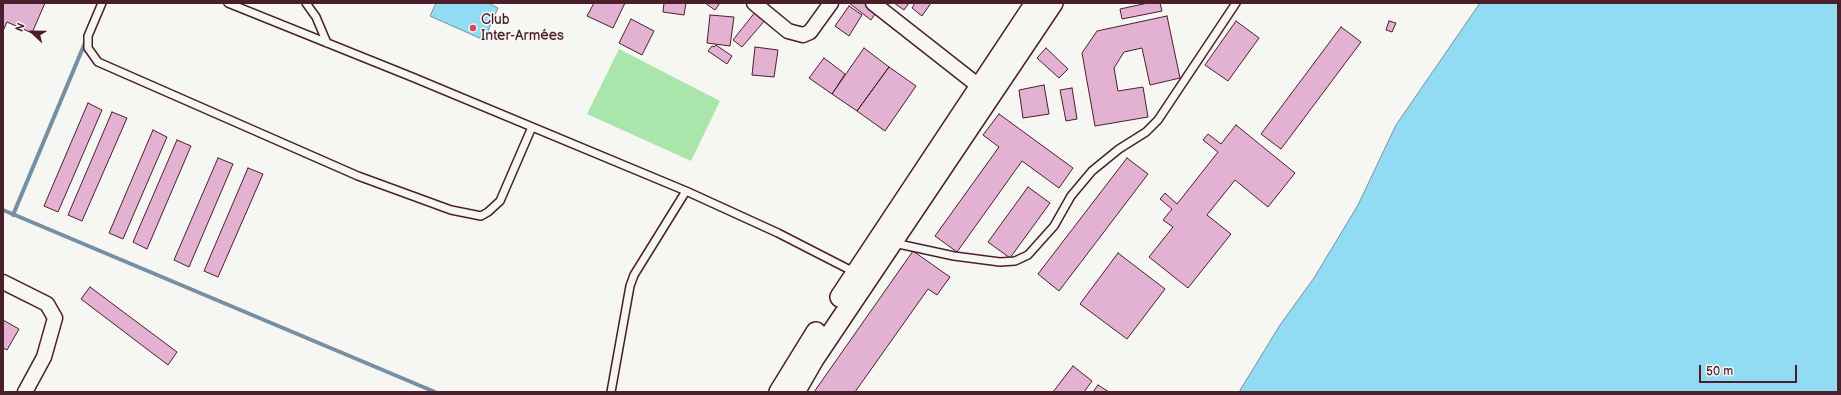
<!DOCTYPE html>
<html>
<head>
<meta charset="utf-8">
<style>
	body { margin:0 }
	#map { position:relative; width:1841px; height:395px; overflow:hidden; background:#f6f6f2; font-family:"Balsamiq Sans",sans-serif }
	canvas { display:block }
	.frame { position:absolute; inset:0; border:4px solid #4a1f2b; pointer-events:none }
	.north { position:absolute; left:12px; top:12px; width:40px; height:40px; -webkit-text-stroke:3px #f6f6f2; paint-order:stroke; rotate:292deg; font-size:11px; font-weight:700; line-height:16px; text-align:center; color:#4a1f2b }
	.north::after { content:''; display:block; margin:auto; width:14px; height:18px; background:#4a1f2b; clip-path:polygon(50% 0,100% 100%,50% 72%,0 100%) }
	.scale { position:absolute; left:1699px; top:365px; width:98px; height:18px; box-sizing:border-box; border:2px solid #4a1f2b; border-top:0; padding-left:5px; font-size:12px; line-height:14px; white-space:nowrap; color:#4a1f2b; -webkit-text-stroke:3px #f6f6f2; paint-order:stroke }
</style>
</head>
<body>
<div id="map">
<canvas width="1841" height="395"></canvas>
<div class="frame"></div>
<div class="north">N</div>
<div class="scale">50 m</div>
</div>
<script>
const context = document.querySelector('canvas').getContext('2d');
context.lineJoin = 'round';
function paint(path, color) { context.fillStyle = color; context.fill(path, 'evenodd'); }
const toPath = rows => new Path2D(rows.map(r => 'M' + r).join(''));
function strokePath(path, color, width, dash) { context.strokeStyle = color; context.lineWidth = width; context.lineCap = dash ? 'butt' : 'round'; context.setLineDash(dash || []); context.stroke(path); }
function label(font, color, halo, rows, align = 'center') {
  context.font = font + ' "Balsamiq Sans",sans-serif'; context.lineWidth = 3; context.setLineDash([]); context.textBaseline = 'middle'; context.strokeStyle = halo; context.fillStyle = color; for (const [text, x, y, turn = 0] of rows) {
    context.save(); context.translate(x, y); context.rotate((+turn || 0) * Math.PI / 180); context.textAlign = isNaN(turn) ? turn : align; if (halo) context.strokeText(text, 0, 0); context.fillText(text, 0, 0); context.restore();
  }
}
paint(toPath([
	[619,49,720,101,691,161,587,114]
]), '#aae6ac');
const water = toPath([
	[436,3,488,3,498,8,484,40,430,16,436,3],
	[1480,3,1838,3,1838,392,1239,392,1280,325,1314,278,1358,205,1396,125,1480,3]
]);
paint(water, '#92dcf3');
strokePath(water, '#7590a3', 1);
strokePath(toPath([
	[3,210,435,392],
	[13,215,87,38]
]), '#7590a3', 4);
const building = toPath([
	[3,3,45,3,32,33,7,22,3,31,3,3],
	[594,3,625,3,613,28,587,16,594,3],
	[664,3,686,3,684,15,663,12,664,3],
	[705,3,720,3,715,10,705,3],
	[849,3,867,3,877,11,871,20,849,3],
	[894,3,909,3,904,10,894,3],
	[915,3,931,3,922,16,912,8,915,3],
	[1148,3,1160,3,1162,11,1122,19,1120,9,1148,3],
	[849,6,862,15,849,36,835,26,849,6],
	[756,11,766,19,742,47,733,40,756,11],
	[710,15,734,17,730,46,707,43,710,15],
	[1167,16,1180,78,1150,85,1142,48,1124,52,1114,68,1118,91,1143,87,1148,117,1095,126,1082,53,1097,31,1167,16],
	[631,19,654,31,642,55,619,43,631,19],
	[1236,21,1259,38,1228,81,1205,65,1236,21],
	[1389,21,1396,23,1392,32,1386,30,1389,21],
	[1341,27,1361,42,1281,149,1261,134,1341,27],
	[716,45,732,56,727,64,708,51,712,46,714,47,716,45],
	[755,47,778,50,774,77,752,75,755,47],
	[864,48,889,67,857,111,832,94,864,48],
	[1046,48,1068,69,1059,78,1037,58,1046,48],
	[824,58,845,74,832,94,809,78,824,58],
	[889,67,916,86,885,131,857,111,889,67],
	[1044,85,1049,114,1023,118,1019,90,1044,85],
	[1072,88,1077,119,1066,121,1060,90,1072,88],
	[88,103,102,110,58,212,44,206,88,103],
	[112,112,127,118,82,221,68,215,112,112],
	[999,114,1073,168,1059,188,1022,161,957,252,935,236,999,147,983,135,999,114],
	[1236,125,1295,173,1268,207,1235,180,1207,215,1231,234,1188,288,1149,257,1173,227,1163,220,1172,209,1160,199,1165,193,1177,204,1218,152,1203,140,1208,134,1221,144,1236,125],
	[153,130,167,137,123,239,109,233,153,130],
	[177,140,191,146,147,249,133,242,177,140],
	[218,158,233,164,189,267,174,260,218,158],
	[1127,158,1148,174,1059,291,1038,274,1127,158],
	[248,168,263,174,218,277,204,271,248,168],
	[1028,187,1050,203,1010,258,988,242,1028,187],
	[913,251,950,277,937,295,928,289,855,392,814,392,913,251],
	[1118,253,1165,289,1127,339,1080,304,1118,253],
	[90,287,177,352,168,365,81,299,90,287],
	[3,320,19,329,7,350,3,348,3,320],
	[1073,366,1092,381,1084,392,1053,392,1073,366],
	[1098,385,1109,392,1093,392,1098,385]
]);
paint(building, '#e3b2d2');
strokePath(building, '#4a1f2b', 1);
const lane = toPath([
	[102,3,88,36,88,48,98,62,358,176,451,210,481,216,488,212,500,201,532,127],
	[228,3,412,77,686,191,778,233,856,273],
	[306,3,316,17,327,43],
	[894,243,954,256,1000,262,1015,261,1028,255,1054,226,1071,196,1092,171,1119,149,1146,132,1158,120,1236,3],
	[611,392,630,286,634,275,686,191]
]);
const street = toPath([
	[754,3,788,31,803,35,810,32,831,3],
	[873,3,980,87],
	[3,282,47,304,55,318,44,357,25,392]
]);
const secondary = toPath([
	[840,297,1035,3],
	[779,392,816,332],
	[795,392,814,359,1053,3]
]);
strokePath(lane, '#4a1f2b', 10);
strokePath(street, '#4a1f2b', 17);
strokePath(secondary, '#4a1f2b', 22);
strokePath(lane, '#f6f6f2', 7);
strokePath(street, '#f6f6f2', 14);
strokePath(secondary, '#f6f6f2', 19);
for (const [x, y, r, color] of [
	[473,28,4,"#d1495b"]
]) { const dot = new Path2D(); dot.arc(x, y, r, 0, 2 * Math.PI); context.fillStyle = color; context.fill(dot); strokePath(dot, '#f6f6f2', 1.5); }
label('14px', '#4a1f2b', '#f6f6f2', [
	["Club",481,20],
	["Inter-Armées",481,36]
], 'left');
</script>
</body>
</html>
